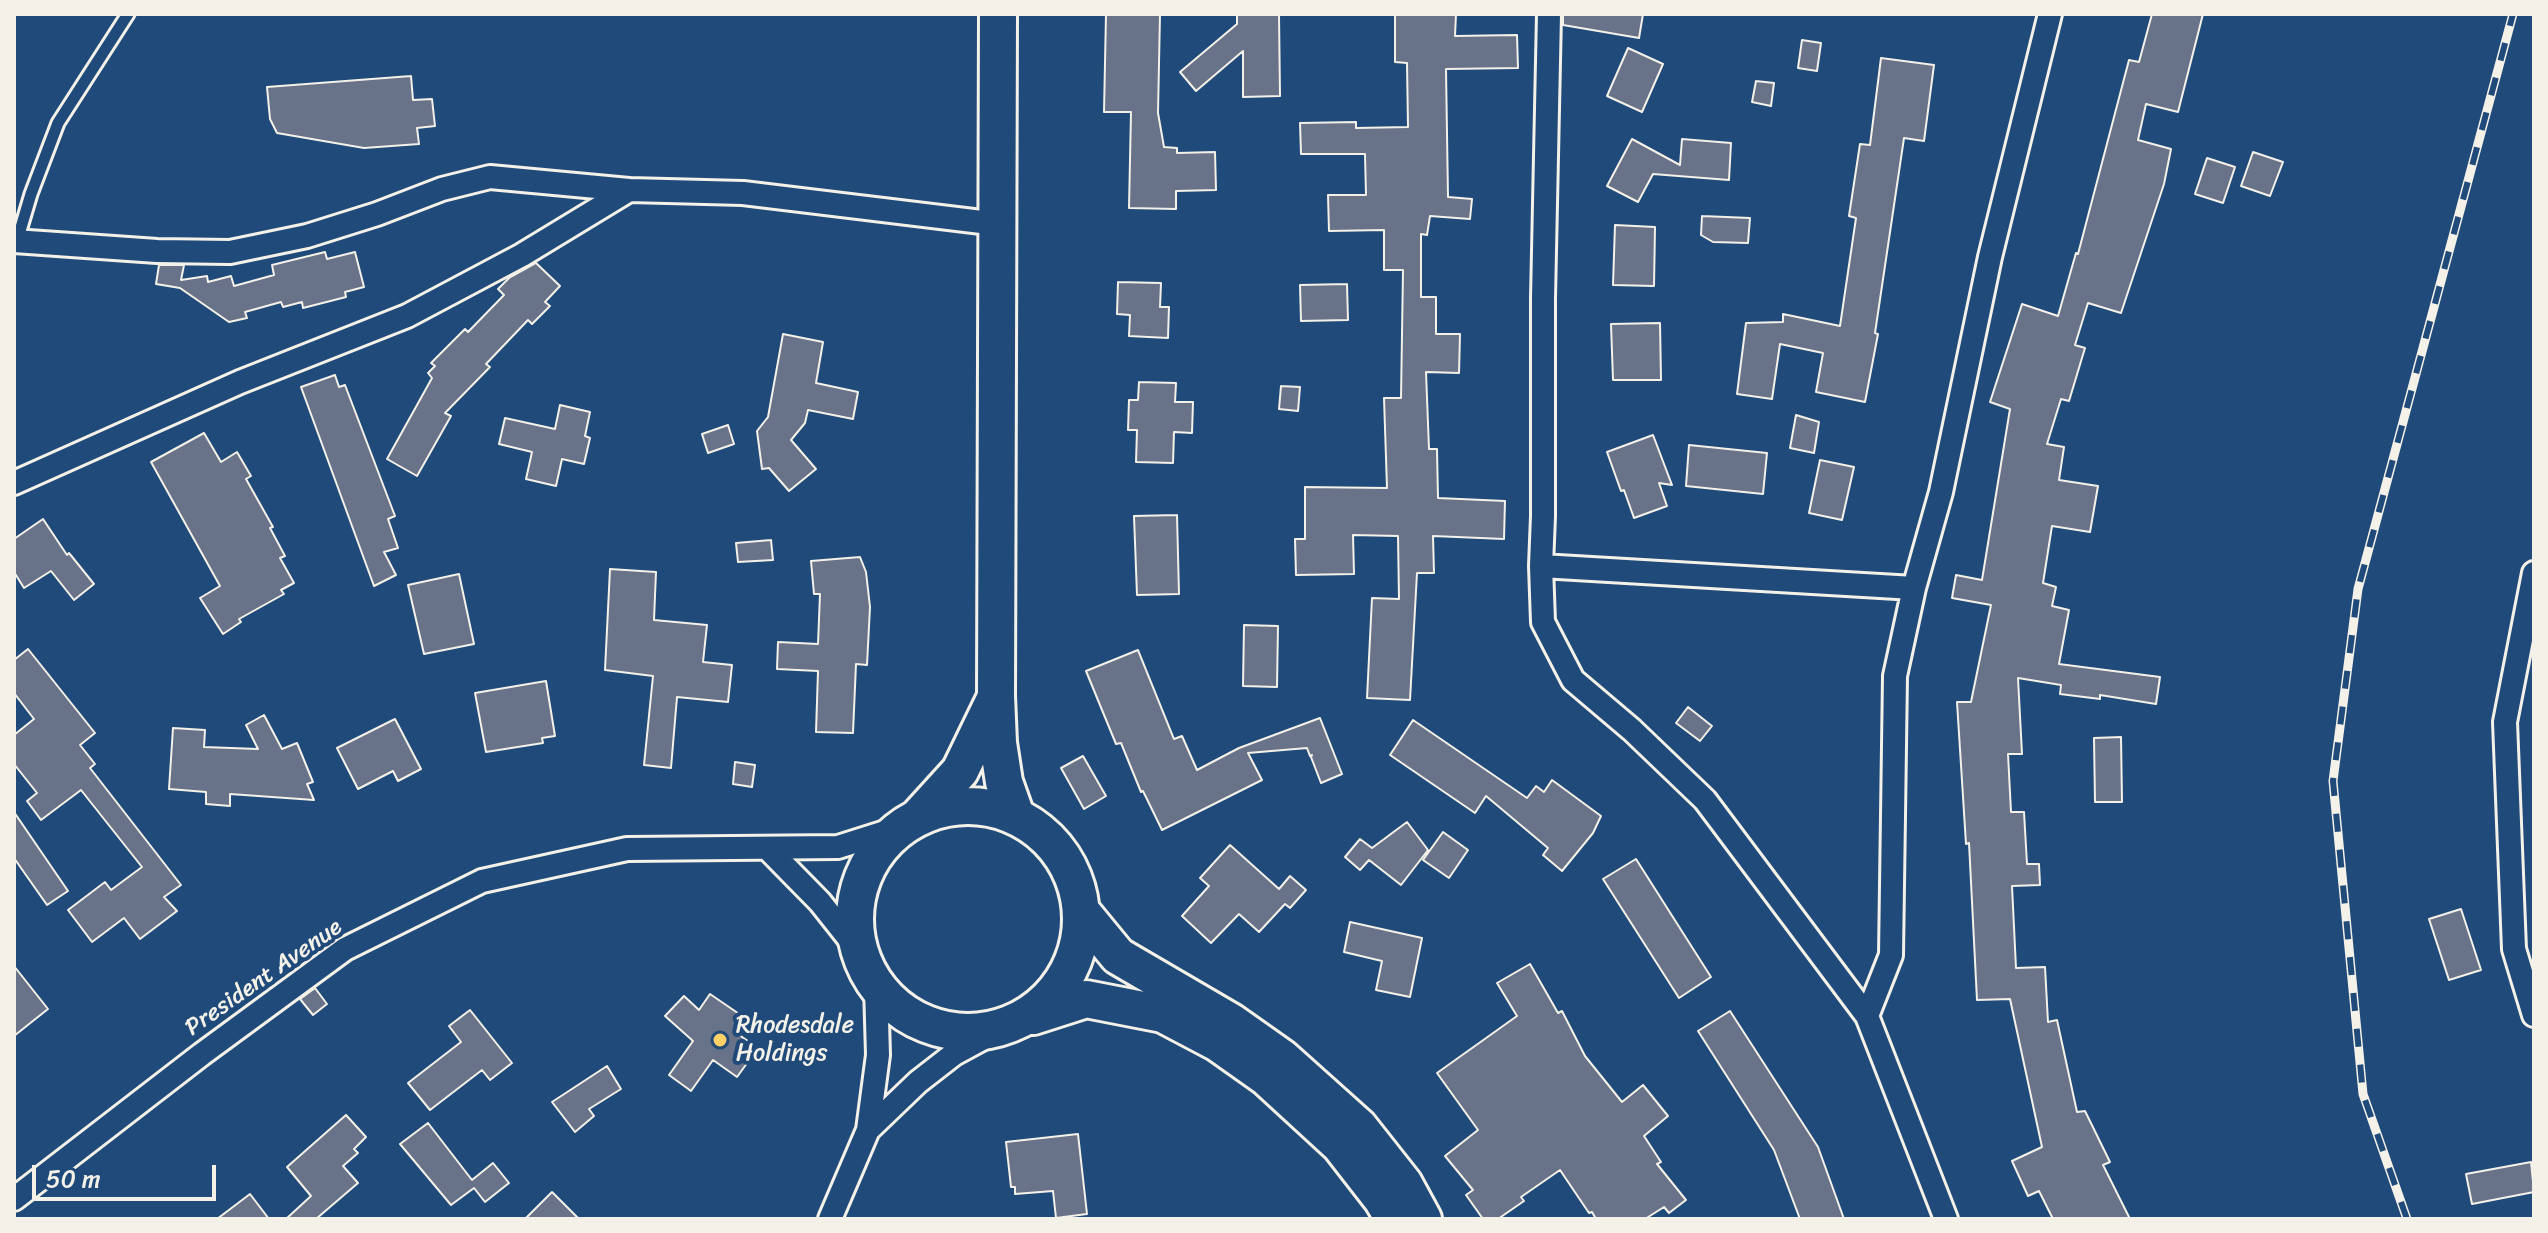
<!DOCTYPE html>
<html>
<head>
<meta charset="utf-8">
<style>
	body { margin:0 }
	#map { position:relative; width:2548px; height:1233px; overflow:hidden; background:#1f4a7a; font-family:Sriracha,sans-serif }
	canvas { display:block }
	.frame { position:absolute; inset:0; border:16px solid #f4f1e8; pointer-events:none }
	.scale { position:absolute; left:32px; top:1165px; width:184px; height:36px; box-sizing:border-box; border:4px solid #f4f1e8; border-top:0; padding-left:10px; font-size:24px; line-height:28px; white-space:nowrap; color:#f4f1e8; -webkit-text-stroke:6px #1f4a7a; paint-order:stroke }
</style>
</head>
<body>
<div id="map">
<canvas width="2548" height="1233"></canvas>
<div class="frame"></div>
<div class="scale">50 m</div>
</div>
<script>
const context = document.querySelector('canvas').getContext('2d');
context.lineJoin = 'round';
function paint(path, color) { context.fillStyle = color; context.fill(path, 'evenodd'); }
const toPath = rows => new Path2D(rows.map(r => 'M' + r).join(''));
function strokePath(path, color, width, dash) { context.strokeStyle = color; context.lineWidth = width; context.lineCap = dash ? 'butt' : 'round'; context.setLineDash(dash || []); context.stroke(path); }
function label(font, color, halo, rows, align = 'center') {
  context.font = font + ' Sriracha,sans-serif'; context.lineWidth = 8; context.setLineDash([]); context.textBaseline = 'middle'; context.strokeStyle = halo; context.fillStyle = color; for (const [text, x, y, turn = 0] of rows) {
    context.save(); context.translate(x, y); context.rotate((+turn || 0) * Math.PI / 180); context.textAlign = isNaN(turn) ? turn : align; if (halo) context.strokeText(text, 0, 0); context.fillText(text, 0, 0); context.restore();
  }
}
const building = toPath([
	[1106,14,1160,14,1158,113,1164,147,1177,148,1177,153,1215,152,1216,190,1176,191,1176,209,1129,208,1131,112,1104,112,1106,14],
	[1237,14,1279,14,1280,96,1243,97,1243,51,1196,91,1180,72,1237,24,1237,14],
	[1395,14,1456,14,1455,36,1517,35,1518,68,1446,69,1448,197,1472,199,1470,219,1430,216,1427,235,1421,234,1421,297,1436,297,1436,334,1460,334,1459,373,1426,372,1429,449,1437,449,1438,498,1505,501,1504,539,1433,536,1434,573,1417,573,1410,700,1367,698,1372,598,1399,599,1398,536,1353,535,1354,574,1296,575,1295,539,1305,539,1305,487,1387,488,1384,398,1401,398,1403,270,1384,270,1384,230,1329,231,1328,195,1366,195,1365,154,1301,154,1300,123,1356,122,1356,128,1408,127,1407,63,1395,62,1395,14],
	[1563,14,1643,14,1639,38,1563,25,1563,14],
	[2152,14,2203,14,2178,112,2146,104,2138,140,2171,149,2164,184,2121,313,2088,303,2075,345,2085,348,2069,401,2061,399,2047,444,2064,447,2059,480,2098,486,2090,532,2052,526,2043,583,2056,587,2052,606,2069,610,2059,664,2160,677,2156,704,2100,695,2100,699,2060,694,2061,685,2018,678,2022,754,2008,754,2011,812,2024,812,2027,864,2039,864,2040,885,2012,886,2016,968,2045,967,2048,1022,2057,1020,2077,1112,2085,1111,2110,1162,2103,1165,2130,1219,2053,1219,2039,1191,2028,1196,2012,1161,2042,1147,2010,999,1977,1000,1969,843,1966,844,1957,702,1971,702,1991,605,1952,598,1956,575,1982,580,2010,409,1990,402,2022,304,2058,316,2076,253,2078,254,2129,60,2139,62,2152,14],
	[1802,40,1821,43,1817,71,1798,68,1802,40],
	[1628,48,1663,64,1642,112,1607,96,1628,48],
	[1881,58,1934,65,1924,141,1904,138,1875,333,1878,334,1865,402,1816,392,1823,353,1780,344,1772,399,1737,394,1746,323,1783,322,1783,314,1840,326,1856,218,1849,216,1860,144,1870,145,1881,58],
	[411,76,413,100,432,99,435,126,417,128,419,144,364,148,277,133,270,119,267,87,411,76],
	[1756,81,1774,83,1771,106,1752,102,1756,81],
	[1632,139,1680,165,1682,139,1731,143,1729,180,1653,174,1638,202,1607,186,1632,139],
	[2253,152,2283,162,2270,196,2241,186,2253,152],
	[2207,158,2235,167,2223,203,2195,194,2207,158],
	[1702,216,1750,218,1748,243,1713,242,1701,235,1702,216],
	[1615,225,1655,227,1654,286,1613,285,1615,225],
	[325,252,327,259,355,252,364,287,345,292,346,297,303,308,302,302,283,307,281,302,245,312,247,318,229,322,180,288,156,284,159,265,184,265,181,280,207,276,208,282,231,276,234,286,274,275,272,265,325,252],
	[536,263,560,286,545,302,550,306,532,324,528,320,486,364,490,367,445,413,451,416,417,476,387,459,432,378,428,373,435,366,431,363,465,329,468,332,504,295,498,289,509,278,536,263],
	[1118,282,1161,283,1160,307,1169,307,1168,338,1129,336,1130,315,1117,314,1118,282],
	[1347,284,1348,320,1301,321,1300,285,1347,284],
	[1660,323,1661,380,1613,380,1611,324,1660,323],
	[783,334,823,342,816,383,858,392,853,419,808,410,805,423,791,440,816,469,789,491,769,468,762,469,757,431,768,417,783,334],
	[335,375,339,387,345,385,395,516,388,519,398,548,384,552,396,575,374,586,301,387,335,375],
	[1139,382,1176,383,1175,402,1193,402,1192,433,1174,432,1173,463,1136,462,1137,430,1128,430,1129,400,1138,400,1139,382],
	[1281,386,1300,387,1298,411,1279,409,1281,386],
	[560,405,590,412,585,436,590,438,584,464,562,459,556,486,526,479,532,452,499,444,505,418,555,429,560,405],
	[1796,415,1819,422,1814,453,1790,448,1796,415],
	[728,425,734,444,708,453,702,434,728,425],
	[204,433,221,462,237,452,251,476,246,479,273,527,270,528,285,556,280,558,294,583,281,590,284,594,239,619,241,622,223,634,200,598,220,586,151,462,204,433],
	[1653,435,1672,485,1659,483,1667,506,1634,518,1624,490,1621,491,1607,452,1653,435],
	[1689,445,1767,453,1763,494,1686,486,1689,445],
	[1820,460,1854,467,1842,520,1809,513,1820,460],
	[1177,515,1179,594,1137,595,1134,516,1177,515],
	[43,519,67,555,69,553,94,584,74,600,51,571,24,588,14,572,14,539,43,519],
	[771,540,773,560,738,562,736,543,771,540],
	[860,557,866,572,870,607,867,665,856,664,853,733,816,732,818,671,777,669,778,642,818,644,820,594,814,594,811,561,860,557],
	[610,569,656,572,654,620,707,625,703,662,732,665,728,702,677,697,671,768,644,765,653,676,605,670,610,569],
	[459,574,474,644,424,654,408,585,459,574],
	[1244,625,1278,626,1277,687,1243,686,1244,625],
	[28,649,95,733,80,745,95,764,90,768,181,885,164,897,177,911,140,939,124,918,92,942,68,910,105,882,111,890,142,867,81,790,41,820,27,801,37,793,14,764,14,735,34,719,14,693,14,660,28,649],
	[1138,650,1174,739,1182,736,1197,770,1239,748,1320,718,1342,774,1321,783,1311,757,1312,755,1310,756,1307,748,1248,753,1262,780,1162,830,1143,791,1141,792,1121,743,1116,744,1086,671,1138,650],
	[546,681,555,736,542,738,543,743,486,752,475,693,546,681],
	[1688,707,1712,726,1700,741,1676,723,1688,707],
	[264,715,282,749,297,743,313,782,307,784,314,800,230,794,230,806,206,804,206,792,169,789,173,728,205,730,204,747,258,749,246,725,264,715],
	[395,719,421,769,398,781,393,771,358,789,337,748,395,719],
	[1413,720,1527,798,1536,786,1544,792,1552,780,1601,816,1593,833,1562,871,1543,855,1548,848,1486,796,1475,813,1390,755,1413,720],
	[2121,737,2122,802,2095,802,2094,738,2121,737],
	[1083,756,1106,796,1084,809,1061,768,1083,756],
	[735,762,755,765,752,787,733,784,735,762],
	[14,812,68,891,47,905,14,858,14,812],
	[1407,822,1428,850,1401,885,1369,860,1360,870,1345,857,1360,839,1372,848,1407,822],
	[1443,832,1468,850,1449,878,1423,860,1443,832],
	[1230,845,1279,889,1290,876,1306,890,1290,908,1285,904,1259,932,1239,914,1211,943,1182,916,1209,886,1200,878,1230,845],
	[1636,859,1711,977,1679,998,1603,879,1636,859],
	[2461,909,2481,970,2449,980,2429,919,2461,909],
	[1350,922,1422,938,1410,997,1376,990,1382,961,1344,952,1350,922],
	[1530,964,1558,1013,1562,1011,1585,1056,1622,1102,1643,1085,1668,1116,1644,1136,1661,1162,1657,1164,1686,1200,1669,1213,1664,1207,1645,1219,1596,1219,1592,1212,1589,1213,1560,1170,1521,1197,1524,1201,1498,1219,1483,1219,1466,1195,1473,1190,1445,1156,1478,1130,1437,1073,1517,1016,1497,983,1530,964],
	[14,966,48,1009,14,1036,14,966],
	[315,988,327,1004,313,1015,300,999,315,988],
	[710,994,745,1018,735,1032,758,1048,737,1077,713,1060,691,1091,669,1075,693,1041,665,1016,684,996,699,1010,710,994],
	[470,1010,512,1063,490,1080,482,1070,430,1110,408,1083,461,1042,449,1026,470,1010],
	[1730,1011,1818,1147,1844,1219,1800,1219,1774,1150,1698,1031,1730,1011],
	[607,1066,621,1089,589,1109,594,1116,575,1132,552,1102,607,1066],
	[346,1115,366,1137,354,1149,358,1153,343,1166,358,1183,316,1219,286,1219,311,1196,287,1167,346,1115],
	[428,1123,472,1180,493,1163,509,1183,485,1202,474,1188,451,1205,400,1144,428,1123],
	[1078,1134,1087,1214,1056,1218,1053,1191,1015,1194,1015,1187,1011,1187,1006,1142,1078,1134],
	[2531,1162,2534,1192,2472,1204,2466,1174,2531,1162],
	[552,1192,579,1219,525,1219,552,1192],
	[250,1194,269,1219,217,1219,250,1194]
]);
paint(building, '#687288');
strokePath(building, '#f4f1e8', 2);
const service = toPath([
	[17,241,31,194,58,123,128,14]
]);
const minor = toPath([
	[1549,14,1543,298,1543,516,1541,566,1543,622,1573,680,1632,730,1705,800,1867,1016],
	[14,241,157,251,230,252,307,236,377,214,442,189,490,177,629,190],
	[14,483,240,382,407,316,522,255,629,190,743,193,998,224],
	[1541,566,1914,588],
	[2534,573,2505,722,2514,949,2534,1015],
	[767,848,820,902,858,950],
	[868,1130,918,1082,954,1054,1002,1028],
	[14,1199,202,1054,345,949,482,881,627,849,838,847,898,828],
	[830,1219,868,1130,878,1055,876,986],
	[1946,1219,1867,1016,1891,955,1895,676,1914,588,1941,492,1990,257,2050,14]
]);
const trunk = toPath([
	[998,14,996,696,998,743,1004,782,1016,816],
	'855 919a113 113 0 1 1 226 0a113 113 0 1 1-226 0Z',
	[920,815,960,771,994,701],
	[1081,911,1118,956,1231,1022,1282,1058,1359,1127,1404,1184,1423,1219],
	[1033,1016,1086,999,1163,1014,1218,1043,1266,1077,1340,1145,1382,1199,1394,1219]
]);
strokePath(service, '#f4f1e8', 17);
strokePath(minor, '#f4f1e8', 28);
strokePath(trunk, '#f4f1e8', 42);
strokePath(service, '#1f4a7a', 11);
strokePath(minor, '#1f4a7a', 22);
strokePath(trunk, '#1f4a7a', 36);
const rail = toPath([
	[2407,1219,2363,1094,2333,781,2358,589,2513,14]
]);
strokePath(rail, '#f4f1e8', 9);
strokePath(rail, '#1f4a7a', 6, [18]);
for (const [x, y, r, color] of [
	[720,1040,8,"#ffd166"]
]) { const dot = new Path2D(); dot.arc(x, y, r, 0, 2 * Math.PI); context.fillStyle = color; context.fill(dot); strokePath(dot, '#1f4a7a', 3); }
label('24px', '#f4f1e8', '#1f4a7a', [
	["President Avenue",264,978,-35]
]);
label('24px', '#f4f1e8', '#1f4a7a', [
	["Rhodesdale",736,1026],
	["Holdings",736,1054]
], 'left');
</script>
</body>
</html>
